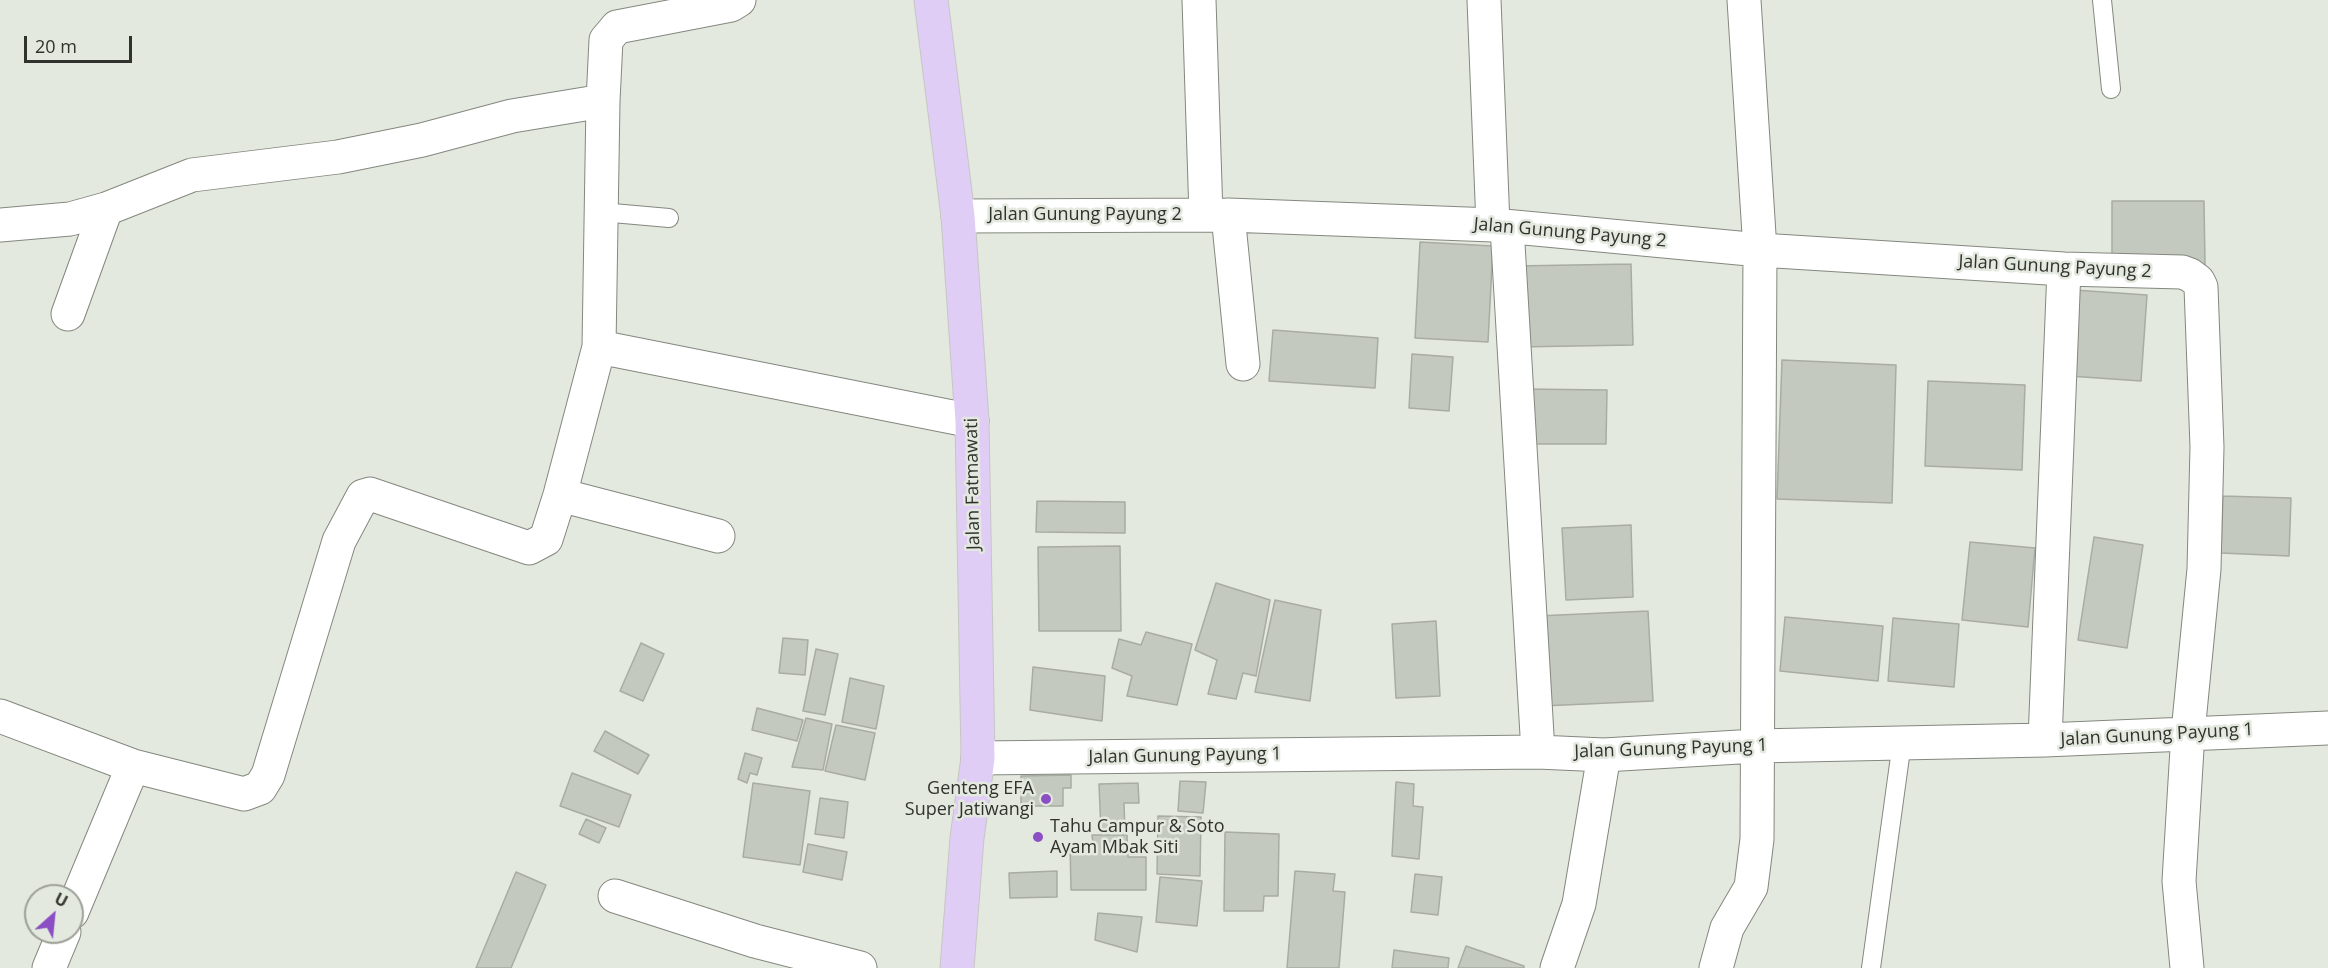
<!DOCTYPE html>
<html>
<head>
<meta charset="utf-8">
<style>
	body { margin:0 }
	#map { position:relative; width:2328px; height:968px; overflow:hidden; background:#e4e9df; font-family:"Open Sans",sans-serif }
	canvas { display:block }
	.north { position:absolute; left:24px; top:884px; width:60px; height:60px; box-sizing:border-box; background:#e4e9df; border:2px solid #9ca098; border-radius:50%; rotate:27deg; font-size:16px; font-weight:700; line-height:24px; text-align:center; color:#30322e }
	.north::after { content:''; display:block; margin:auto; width:21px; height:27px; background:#8b4ec4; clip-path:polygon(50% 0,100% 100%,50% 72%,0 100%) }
	.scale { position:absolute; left:24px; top:36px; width:108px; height:27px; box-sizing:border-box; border:3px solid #30322e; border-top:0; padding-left:8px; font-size:18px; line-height:21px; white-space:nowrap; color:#30322e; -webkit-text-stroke:4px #e4e9df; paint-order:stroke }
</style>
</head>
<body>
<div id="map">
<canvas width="2328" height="968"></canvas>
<div class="north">U</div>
<div class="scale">20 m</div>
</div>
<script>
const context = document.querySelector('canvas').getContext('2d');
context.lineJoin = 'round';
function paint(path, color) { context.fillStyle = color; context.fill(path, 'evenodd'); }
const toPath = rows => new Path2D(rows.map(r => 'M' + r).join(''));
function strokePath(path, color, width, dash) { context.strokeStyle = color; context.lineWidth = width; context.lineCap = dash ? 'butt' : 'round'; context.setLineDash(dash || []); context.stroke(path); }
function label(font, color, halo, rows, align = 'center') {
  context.font = font + ' "Open Sans",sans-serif'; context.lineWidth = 5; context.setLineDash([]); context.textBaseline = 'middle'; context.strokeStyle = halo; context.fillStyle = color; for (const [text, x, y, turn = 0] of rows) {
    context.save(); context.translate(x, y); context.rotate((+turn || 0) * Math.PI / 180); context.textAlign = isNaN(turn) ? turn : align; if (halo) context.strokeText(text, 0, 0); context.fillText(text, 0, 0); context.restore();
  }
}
const building = toPath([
	[2112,201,2204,201,2205,265,2112,265,2112,201],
	[1420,242,1493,246,1488,342,1415,338,1420,242],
	[1631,264,1633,345,1516,347,1515,266,1631,264],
	[2075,290,2147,295,2141,381,2069,376,2075,290],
	[1273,330,1378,338,1375,388,1269,381,1273,330],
	[1412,354,1453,357,1449,411,1409,408,1412,354],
	[1782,360,1896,365,1892,503,1777,499,1782,360],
	[1928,381,2025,385,2022,470,1925,466,1928,381],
	[1525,389,1607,390,1606,444,1525,444,1525,389],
	[2223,496,2291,498,2289,556,2221,553,2223,496],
	[1037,501,1125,502,1125,533,1036,532,1037,501],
	[1631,525,1633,597,1566,600,1562,528,1631,525],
	[2094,537,2143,545,2127,648,2078,640,2094,537],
	[1970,542,2035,548,2028,627,1962,620,1970,542],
	[1120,546,1121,631,1039,631,1038,547,1120,546],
	[1216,583,1270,600,1256,676,1243,673,1236,699,1208,694,1217,660,1195,650,1216,583],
	[1275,600,1321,610,1310,701,1255,692,1275,600],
	[1648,611,1653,701,1542,706,1537,616,1648,611],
	[1785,617,1883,626,1878,681,1780,671,1785,617],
	[1893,618,1959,624,1954,687,1888,681,1893,618],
	[1436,621,1440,696,1396,698,1392,624,1436,621],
	[1146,632,1192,644,1177,705,1127,696,1132,676,1112,668,1119,639,1141,645,1146,632],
	[783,638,808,640,805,675,779,673,783,638],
	[641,643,664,654,643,701,620,691,641,643],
	[816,649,838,654,825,715,803,711,816,649],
	[1033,667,1105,676,1102,721,1030,710,1033,667],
	[850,678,884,686,876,729,842,722,850,678],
	[757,708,803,720,797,741,752,730,757,708],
	[806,718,832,724,823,770,792,767,806,718],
	[836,725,875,733,865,780,825,771,836,725],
	[605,731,649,755,638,774,594,751,605,731],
	[745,753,762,758,757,775,750,773,747,783,738,779,745,753],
	[572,773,631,795,619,827,560,806,572,773],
	[1071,775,1071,788,1063,788,1063,806,1021,806,1021,776,1071,775],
	[1180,781,1206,782,1203,813,1178,811,1180,781],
	[1396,782,1414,784,1413,806,1423,807,1419,859,1392,856,1396,782],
	[753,783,810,791,800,865,743,857,753,783],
	[1138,783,1139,803,1124,803,1125,831,1101,832,1099,784,1138,783],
	[820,798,848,802,844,838,815,834,820,798],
	[1158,816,1201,817,1200,876,1157,874,1158,816],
	[586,819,606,828,599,843,579,834,586,819],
	[1225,832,1279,834,1278,896,1264,896,1263,911,1224,911,1225,832],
	[1092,835,1127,835,1128,857,1146,857,1146,890,1071,890,1070,844,1093,844,1092,835],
	[808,844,847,852,842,880,803,872,808,844],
	[1057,871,1057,897,1010,898,1009,873,1057,871],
	[1295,871,1335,874,1333,891,1345,892,1339,968,1287,968,1295,871],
	[516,872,546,885,511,968,476,968,516,872],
	[1415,874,1442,877,1438,915,1411,912,1415,874],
	[1160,877,1202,881,1197,926,1156,922,1160,877],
	[1098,913,1142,917,1137,952,1095,940,1098,913],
	[1466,946,1524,966,1524,968,1458,968,1466,946],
	[1394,950,1449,958,1448,968,1392,968,1394,950]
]);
paint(building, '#c3c9bf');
strokePath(building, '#a8aca3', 1.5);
const service = toPath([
	[2102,0,2111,89],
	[601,212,669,218],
	[1871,968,1902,742]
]);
const minor = toPath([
	[1199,0,1206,215],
	[1484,0,1493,225],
	[603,101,606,40,617,27,731,5,739,0],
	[1228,215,1243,364],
	[958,216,1228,215,1493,225,1760,250,2064,269,2182,272,2190,275,2198,281,2201,287,2207,447,2204,569,2188,732,2179,881,2187,968],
	[0,225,70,219,106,209,192,175,338,157,422,140,512,116,603,101,599,347],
	[1507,227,1538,752],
	[68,314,106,209],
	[718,536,560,495,599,347,972,421],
	[0,716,133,766],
	[2045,740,2064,269],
	[978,758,1538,752,1604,755,1756,746,2045,740,2328,728],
	[615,896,755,941,860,968],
	[72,912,133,766,244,794,260,788,268,775,339,541,363,496,370,494,529,548,546,539,560,495],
	[49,968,64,932],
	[1557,968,1579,904,1604,755],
	[1716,968,1727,928,1751,887,1757,839,1760,250,1744,0]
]);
const primary = toPath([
	[931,0,958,216,972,421,978,758,967,838,957,968]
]);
strokePath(service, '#83887f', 20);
strokePath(minor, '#83887f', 35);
strokePath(primary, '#c5c6c4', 35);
strokePath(service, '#fff', 18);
strokePath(minor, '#fff', 33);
strokePath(primary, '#e0cdf6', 33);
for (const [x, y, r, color] of [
	[1046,799,6,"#8b4ec4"],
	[1038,837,6,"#8b4ec4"]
]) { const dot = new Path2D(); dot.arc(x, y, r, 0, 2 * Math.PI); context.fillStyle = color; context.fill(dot); strokePath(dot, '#e4e9df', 2); }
label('18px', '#30322e', '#e4e9df', [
	["Jalan Gunung Payung 2",1085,215],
	["Jalan Gunung Payung 2",1570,233,5],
	["Jalan Gunung Payung 2",2055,267,3],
	["Jalan Fatmawati",973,484,-91],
	["Jalan Gunung Payung 1",2157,735,-3],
	["Jalan Gunung Payung 1",1671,749,-2],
	["Jalan Gunung Payung 1",1185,756,-1]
]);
label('18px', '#30322e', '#e4e9df', [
	["Genteng EFA",1034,789],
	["Super Jatiwangi",1034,810],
	["Tahu Campur & Soto",1050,827,"left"],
	["Ayam Mbak Siti",1050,848,"left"]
], 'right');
</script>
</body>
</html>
